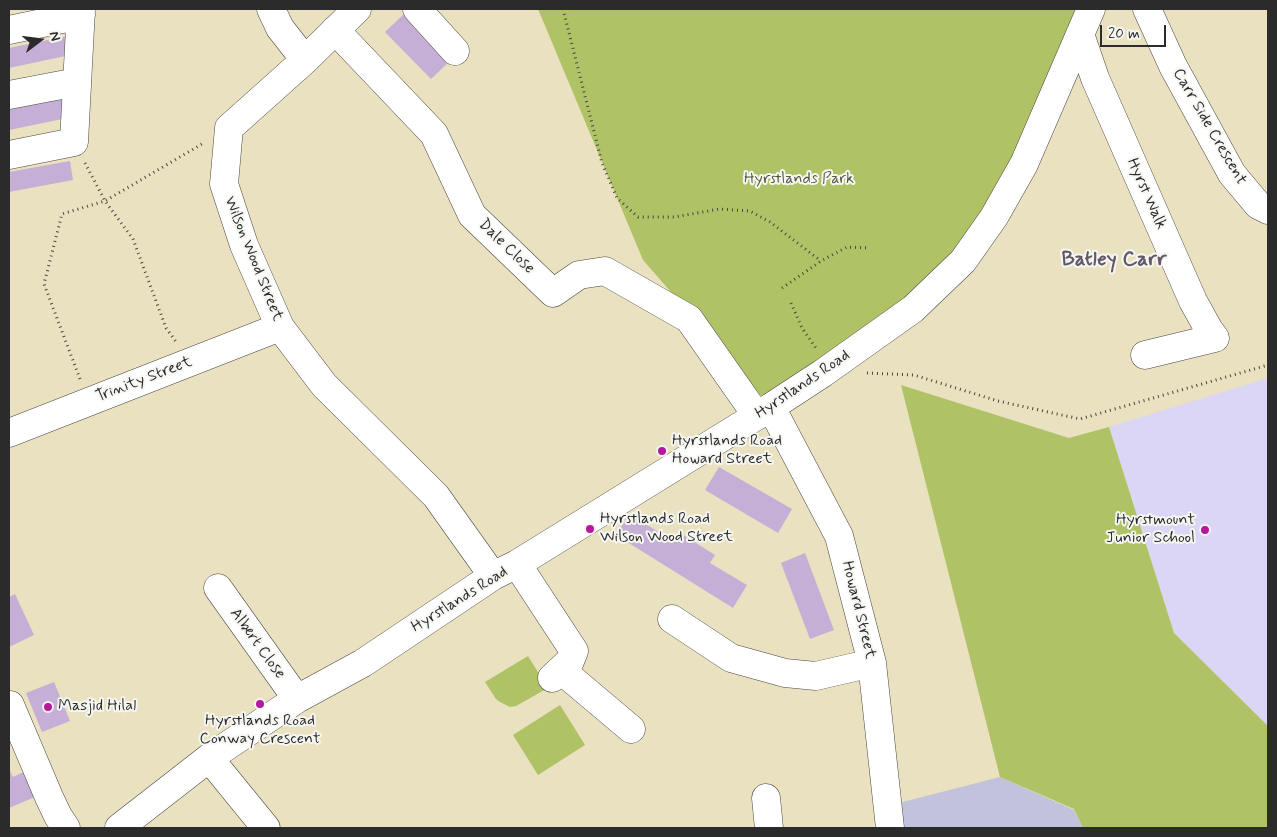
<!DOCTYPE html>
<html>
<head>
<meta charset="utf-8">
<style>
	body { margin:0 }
	#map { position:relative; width:1277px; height:837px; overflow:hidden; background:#e9e1bf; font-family:Mynerve,sans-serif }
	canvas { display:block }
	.frame { position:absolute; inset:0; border:10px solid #2b2b2b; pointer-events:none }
	.north { position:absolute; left:15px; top:15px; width:50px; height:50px; -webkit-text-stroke:4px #f6f6f2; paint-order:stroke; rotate:75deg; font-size:14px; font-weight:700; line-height:20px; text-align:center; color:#2b2b2b }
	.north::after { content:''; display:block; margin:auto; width:18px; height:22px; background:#2b2b2b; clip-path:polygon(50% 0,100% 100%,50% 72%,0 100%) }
	.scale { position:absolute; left:1100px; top:25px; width:66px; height:22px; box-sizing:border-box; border:2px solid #2b2b2b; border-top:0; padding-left:6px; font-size:15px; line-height:18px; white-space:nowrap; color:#2b2b2b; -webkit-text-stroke:4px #f6f6f2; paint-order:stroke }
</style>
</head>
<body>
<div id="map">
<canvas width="1277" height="837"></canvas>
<div class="frame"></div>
<div class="north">N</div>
<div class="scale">20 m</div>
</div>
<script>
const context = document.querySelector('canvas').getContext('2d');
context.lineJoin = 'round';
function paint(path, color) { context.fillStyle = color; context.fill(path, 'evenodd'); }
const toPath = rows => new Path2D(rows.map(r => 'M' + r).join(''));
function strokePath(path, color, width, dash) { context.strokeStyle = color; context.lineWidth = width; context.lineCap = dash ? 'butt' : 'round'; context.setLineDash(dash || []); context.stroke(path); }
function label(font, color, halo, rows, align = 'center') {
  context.font = font + ' Mynerve,sans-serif'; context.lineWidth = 4; context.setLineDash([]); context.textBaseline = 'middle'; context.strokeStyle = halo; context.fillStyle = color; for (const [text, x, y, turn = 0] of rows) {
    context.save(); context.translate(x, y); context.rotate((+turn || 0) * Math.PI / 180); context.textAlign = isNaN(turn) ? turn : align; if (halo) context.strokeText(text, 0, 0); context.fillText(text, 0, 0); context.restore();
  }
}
paint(toPath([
	[1268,378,1268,726,1174,633,1109,427]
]), '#dcd6f6');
paint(toPath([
	[1000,777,1074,810,1083,828,904,828,899,803]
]), '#c2c2dc');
paint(toPath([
	[538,9,1091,9,963,261,771,407,643,260],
	[901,385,1069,438,1109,427,1174,633,1268,726,1268,828,1083,828,1074,809,1000,777],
	[528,656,548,688,516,706,510,707,500,702,496,699,485,682],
	[560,705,585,745,538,775,513,735]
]), '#b0c266');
paint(toPath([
	[404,14,450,61,431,79,385,32],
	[72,35,75,54,9,68,9,48],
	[68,97,72,117,9,130,9,109],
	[70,161,73,180,9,192,9,172],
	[719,467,792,509,778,533,705,490],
	[629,514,675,542,680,533,715,555,710,563,747,585,733,608,616,535],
	[805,553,834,630,810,639,781,563],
	[15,594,34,635,9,647,9,597],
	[54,682,70,721,42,732,26,693],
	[32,768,42,794,9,808,9,769,13,777]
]), '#c5afd7');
const minor = toPath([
	[271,9,280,28,305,60],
	[357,9,305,60,229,128,224,184,244,245,280,327,324,385,436,496,493,576],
	[417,9,455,51],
	[1147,9,1173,66,1232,174,1258,205,1268,210],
	[9,30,81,15],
	[335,30,434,134,472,215,553,293,579,275,605,271,689,319,757,416],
	[1080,34,1095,78,1193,301,1209,330,1215,338,1145,355],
	[9,95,77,82],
	[9,155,74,142,81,9],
	[771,407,839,536,872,663,890,828],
	[9,433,280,327],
	[517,564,574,651,570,661,552,678],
	[218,588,297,699],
	[672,619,731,658,785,673,816,676,872,663],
	[561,670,631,729],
	[10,705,49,797,58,816,66,828],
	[209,758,266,828],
	[766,798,769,828],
	[119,828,209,758,297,699,363,663,493,576,517,564,771,407,823,373,913,309,963,261,994,217,1024,164,1091,9]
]);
strokePath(minor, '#484641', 29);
strokePath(toPath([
	[563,9,602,163,617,198,638,217,675,217,719,209,750,211,770,222,821,261],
	[85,163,105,201,133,239,166,328,177,343],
	[782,288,821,261,847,247,869,248],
	[791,303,802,328,816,348],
	[867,373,914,375,998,401,1080,419,1268,365],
	[80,379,44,284,62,214,105,201,202,144]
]), '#484641', 3, [1, 4]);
strokePath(minor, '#fff', 28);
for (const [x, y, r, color] of [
	[662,451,5,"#b5179e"],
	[590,529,5,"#b5179e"],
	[1205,530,5,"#b5179e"],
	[260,704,5,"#b5179e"],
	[48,707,5,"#b5179e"]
]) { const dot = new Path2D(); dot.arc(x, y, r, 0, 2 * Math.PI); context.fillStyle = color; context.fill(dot); strokePath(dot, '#f6f6f2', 2); }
label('16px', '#2b2b2b', '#f6f6f2', [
	["Carr Side Crescent",1209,127,60],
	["Hyrst Walk",1146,194,66],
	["Dale Close",506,247,44],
	["Wilson Wood Street",253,259,68],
	["Trinity Street",144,380,-21],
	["Hyrstlands Road",803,385,-34],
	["Hyrstlands Road",460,600,-32],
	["Howard Street",858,610,76],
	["Albert Close",257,644,54]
]);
label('16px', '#53583d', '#f6f6f2', [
	["Hyrstlands Park",799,180]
]);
label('16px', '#2b2b2b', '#f6f6f2', [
	["Hyrstlands Road",672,442],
	["Howard Street",672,460],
	["Hyrstlands Road",600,520],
	["Wilson Wood Street",600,538],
	["Hyrstmount",1195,521,"right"],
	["Junior School",1195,539,"right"],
	["Masjid Hilal",58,707],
	["Hyrstlands Road",260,722,"center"],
	["Conway Crescent",260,740,"center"]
], 'left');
label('bold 21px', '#615967', '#f6f6f2', [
	["Batley Carr",1114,261]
]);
</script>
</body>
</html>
